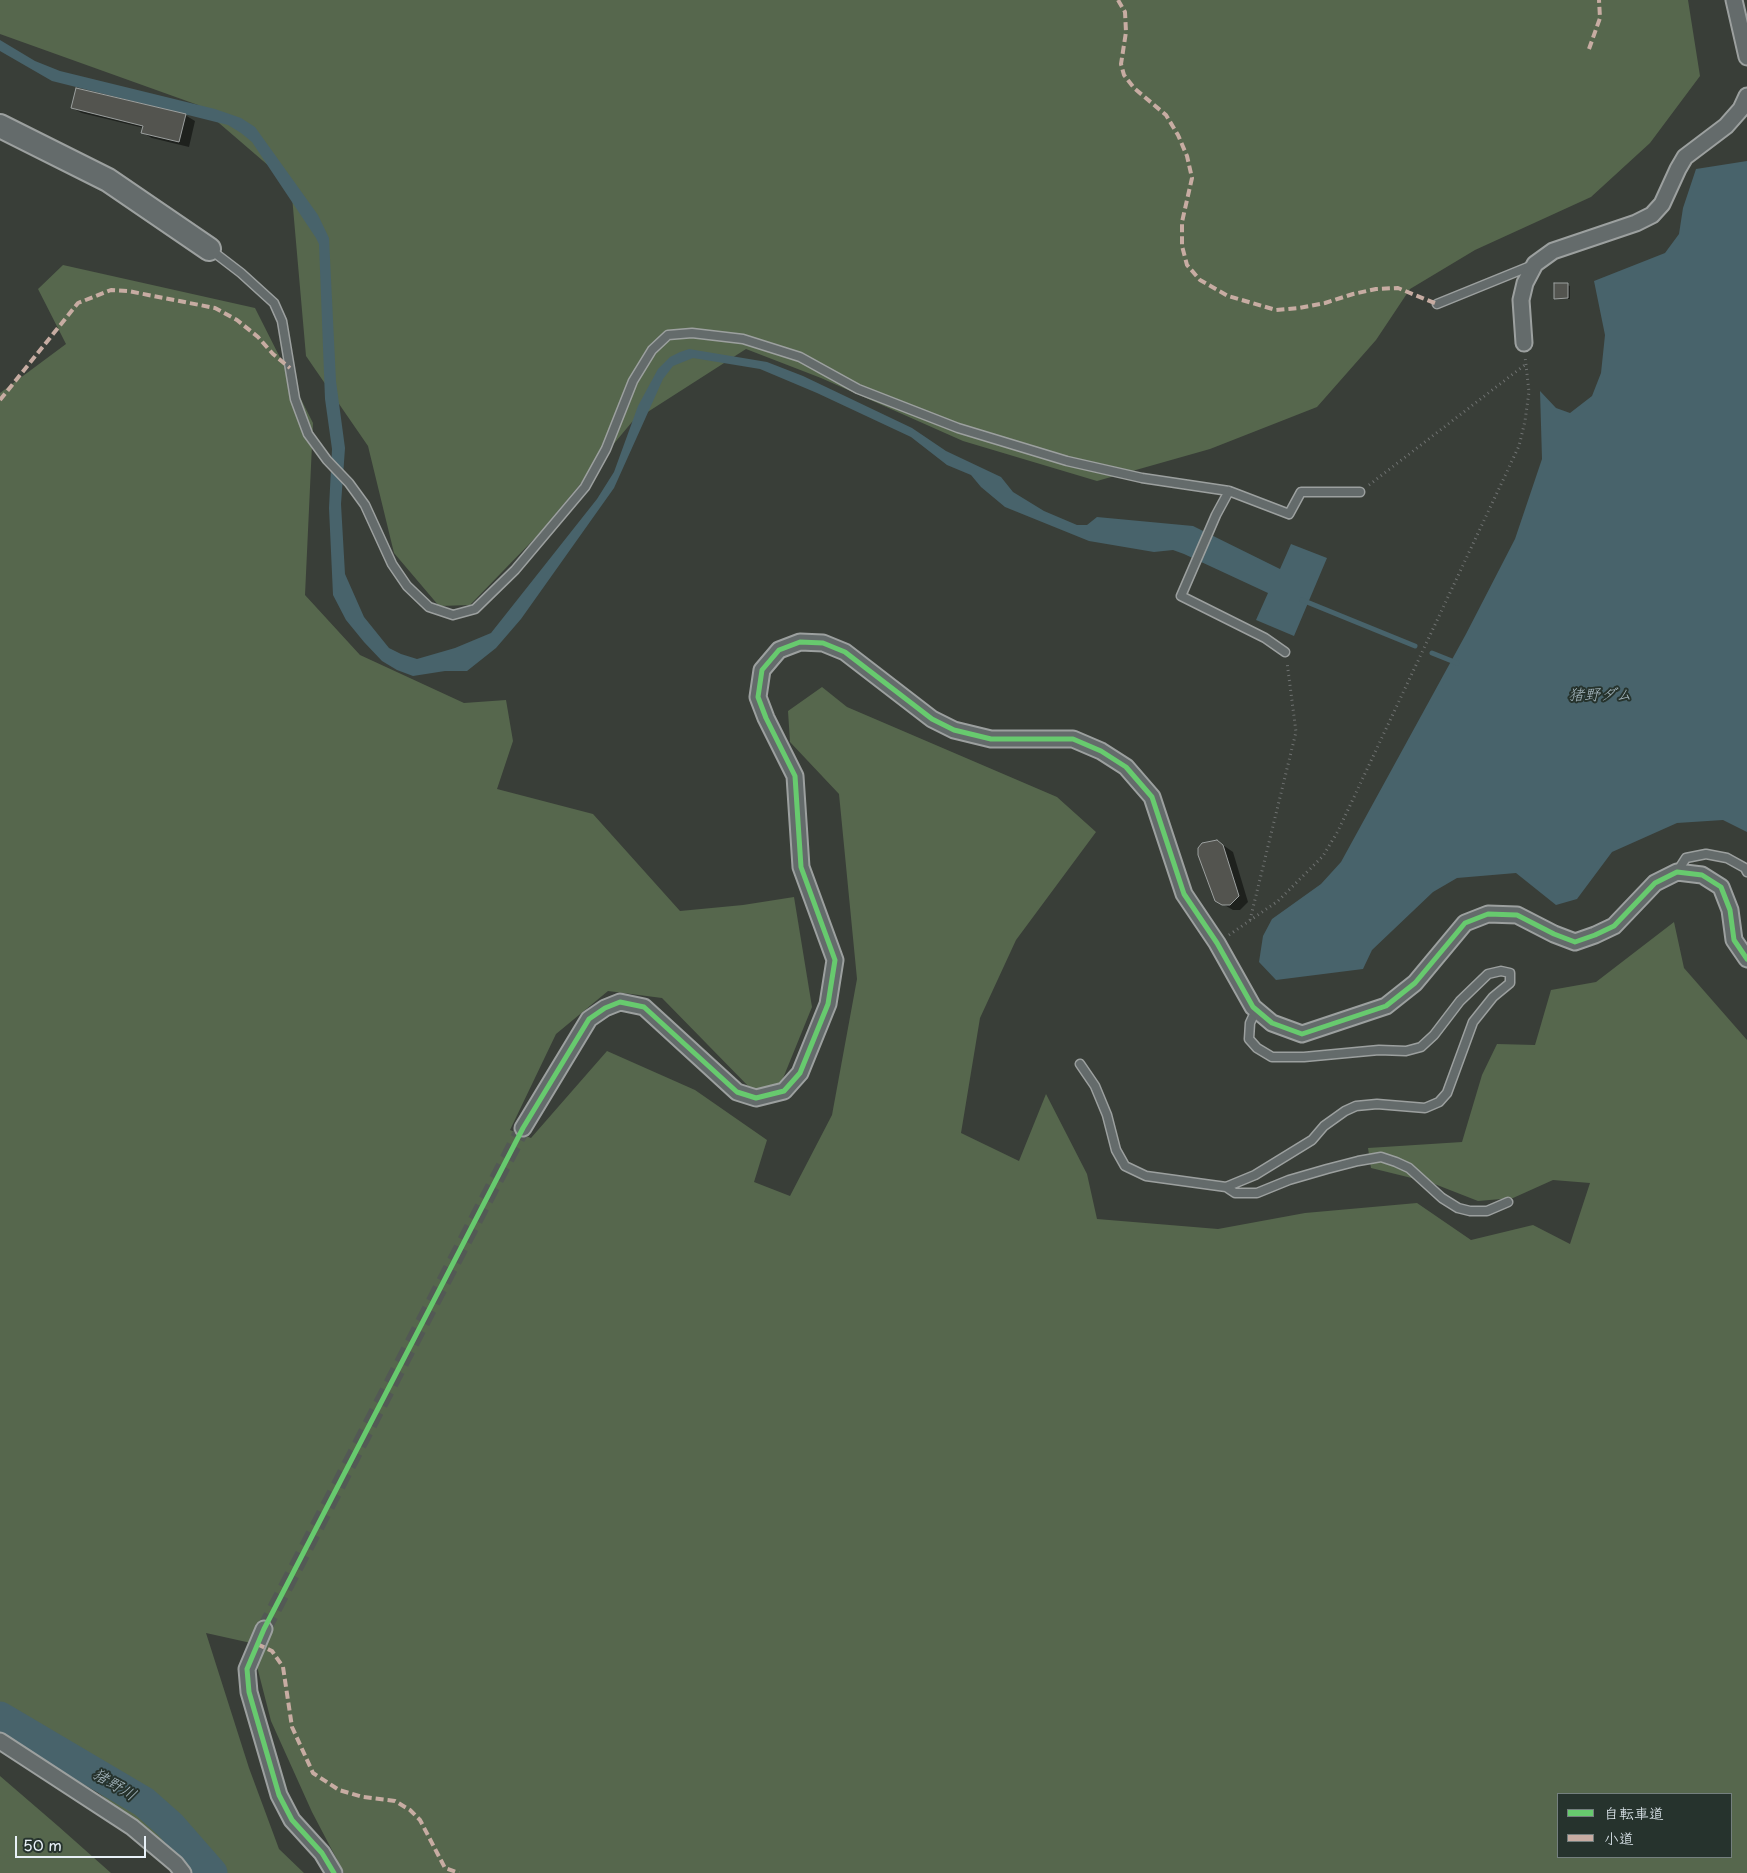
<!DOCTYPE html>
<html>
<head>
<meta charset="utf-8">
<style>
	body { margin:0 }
	#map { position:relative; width:1747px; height:1873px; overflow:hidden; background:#393e38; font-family:"Playpen Sans","Klee One",sans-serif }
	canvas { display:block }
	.legend { position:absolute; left:1557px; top:1793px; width:175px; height:65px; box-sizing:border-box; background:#26332d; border:1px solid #747f7e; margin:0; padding:6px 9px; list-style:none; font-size:15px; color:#e8f1f8 }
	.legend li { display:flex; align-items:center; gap:10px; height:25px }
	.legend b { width:25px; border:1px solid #747f7e }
	.scale { position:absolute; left:15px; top:1836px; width:131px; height:22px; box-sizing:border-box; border:2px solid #e8f1f8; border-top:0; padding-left:6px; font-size:15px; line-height:18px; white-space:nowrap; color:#e8f1f8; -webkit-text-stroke:4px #26332d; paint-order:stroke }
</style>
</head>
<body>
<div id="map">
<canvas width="1747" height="1873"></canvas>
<ul class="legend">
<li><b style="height:6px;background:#67ca6e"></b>自転車道</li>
<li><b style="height:6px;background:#c7aca2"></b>小道</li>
</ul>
<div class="scale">50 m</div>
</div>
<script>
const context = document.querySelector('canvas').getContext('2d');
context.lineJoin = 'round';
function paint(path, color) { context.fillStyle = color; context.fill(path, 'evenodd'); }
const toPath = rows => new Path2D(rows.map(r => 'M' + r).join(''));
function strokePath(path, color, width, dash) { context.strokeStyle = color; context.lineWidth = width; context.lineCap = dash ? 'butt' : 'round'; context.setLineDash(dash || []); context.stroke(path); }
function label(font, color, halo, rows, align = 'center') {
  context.font = font + ' "Playpen Sans","Klee One",sans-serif'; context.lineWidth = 4; context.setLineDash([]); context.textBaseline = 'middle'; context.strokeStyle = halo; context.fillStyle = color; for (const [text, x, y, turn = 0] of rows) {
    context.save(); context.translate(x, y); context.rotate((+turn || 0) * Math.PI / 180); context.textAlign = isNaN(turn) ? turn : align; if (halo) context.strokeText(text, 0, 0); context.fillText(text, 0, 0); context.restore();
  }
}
paint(toPath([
	[0,0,1688,0,1700,76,1650,143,1591,197,1475,250,1410,289,1376,340,1317,407,1210,449,1097,481,963,441,821,378,746,349,632,422,536,537,470,605,439,606,394,553,368,446,306,356,291,185,198,105,0,34],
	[63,265,255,308,313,423,305,595,360,655,464,703,506,700,513,741,497,789,593,814,680,911,743,905,794,897,812,1007,775,1098,751,1089,662,998,608,991,556,1034,510,1130,531,1138,607,1051,695,1090,767,1140,754,1182,790,1196,832,1115,857,979,839,794,790,742,788,711,822,687,847,707,1057,797,1096,832,1016,940,980,1018,961,1133,1019,1161,1046,1094,1087,1174,1097,1219,1218,1229,1305,1213,1417,1203,1471,1240,1533,1225,1570,1244,1590,1183,1553,1180,1513,1198,1478,1201,1432,1183,1371,1168,1368,1148,1462,1142,1482,1075,1497,1044,1535,1045,1551,990,1596,982,1674,922,1684,968,1747,1040,1747,1873,344,1873,312,1812,271,1721,251,1643,206,1633,249,1768,279,1849,304,1873,193,1873,8,1716,0,1713,0,393,66,344,38,289],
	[1558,1794,1731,1794,1731,1857,1558,1857],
	[0,1776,58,1826,111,1873,0,1873]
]), '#56674d');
paint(toPath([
	[0,40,35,61,60,71,215,109,241,118,255,127,318,215,329,238,336,381,345,448,341,504,345,574,364,617,389,648,401,654,417,659,455,648,491,633,597,499,614,472,638,406,658,369,670,357,680,352,689,349,767,362,803,376,912,428,946,451,1001,477,1013,492,1044,511,1077,525,1087,525,1097,517,1193,526,1280,569,1291,544,1327,558,1294,636,1256,620,1268,593,1184,554,1173,550,1154,552,1089,541,1005,507,981,487,971,475,947,465,911,437,817,393,760,369,693,358,673,366,663,379,614,488,521,619,496,648,467,671,445,671,413,676,397,670,382,661,364,642,346,620,333,595,329,508,332,449,325,399,319,244,316,238,252,142,241,133,228,125,52,81,0,51],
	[1747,161,1747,832,1723,820,1677,823,1612,852,1577,899,1556,905,1516,873,1457,878,1433,892,1372,950,1363,969,1276,980,1259,962,1263,936,1272,919,1321,884,1341,862,1466,634,1515,539,1542,459,1540,391,1556,408,1570,413,1592,396,1601,373,1605,335,1594,281,1665,253,1679,234,1683,208,1696,169]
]), '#48636b');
paint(toPath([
	[72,108,185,115,195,121,189,147,152,138,143,133,144,128,82,113],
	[1567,285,1570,286,1570,299,1556,298],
	[1217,841,1233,852,1248,902,1240,910,1233,910,1216,900]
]), '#0007');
strokePath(toPath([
	[1302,600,1415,646],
	[1432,653,1457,663]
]), '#48636b', 5);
strokePath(toPath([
	[0,1717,144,1802,170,1825,212,1873]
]), '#48636b', 31);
const building = toPath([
	[76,88,186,114,179,142,141,133,143,126,71,108,76,88],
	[1554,283,1568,283,1568,298,1554,299,1554,283],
	[1217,840,1223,845,1239,896,1230,905,1222,905,1215,901,1198,855,1198,848,1202,843,1217,840]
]);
paint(building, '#53544f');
strokePath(building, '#9ca09f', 1);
strokePath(toPath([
	[264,1629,523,1128]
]), '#535955', 15, [15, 8]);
const lane = toPath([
	[211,250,241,273,274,303,282,321,295,399,308,434,327,460,349,483,365,505,392,564,407,586,429,607,453,615,475,609,515,570,585,487,606,449,633,381,652,350,668,335,692,333,743,339,800,357,858,389,958,428,1067,461,1142,478,1229,491,1216,515,1181,596,1265,638,1285,652],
	[1437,304,1533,265],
	[1229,491,1289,514,1301,492,1360,492],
	[1677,872,1686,858,1706,854,1727,858,1745,868,1747,872],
	[1256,1010,1250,1023,1249,1039,1257,1048,1272,1057,1304,1057,1379,1050,1406,1051,1421,1047,1434,1035,1460,1001,1488,974,1501,971,1510,973,1510,983,1493,997,1473,1022,1447,1093,1439,1102,1425,1108,1377,1104,1356,1106,1345,1111,1324,1126,1312,1140,1255,1175,1226,1187,1235,1193,1257,1193,1289,1180,1327,1169,1358,1161,1381,1157,1396,1162,1409,1168,1442,1198,1458,1208,1470,1211,1487,1211,1508,1202],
	[1080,1064,1095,1086,1107,1115,1116,1150,1125,1166,1146,1176,1226,1187]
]);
const street = toPath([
	[1734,0,1747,57],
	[1524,343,1521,300,1525,283,1535,264,1553,251,1636,223,1652,215,1662,204,1678,169,1685,157,1726,126,1741,109,1747,96],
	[523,1128,589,1019,605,1008,620,1002,644,1007,737,1092,756,1098,784,1091,800,1073,828,1004,835,960,801,867,795,776,766,718,758,697,762,670,779,650,800,642,823,643,845,652,932,719,954,730,991,739,1073,739,1101,751,1126,767,1152,797,1184,894,1217,943,1253,1007,1272,1023,1302,1034,1386,1006,1415,983,1465,923,1488,914,1517,915,1554,934,1575,942,1595,935,1614,926,1655,883,1677,872,1702,875,1721,887,1730,910,1734,940,1747,959],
	[264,1629,247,1669,249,1692,279,1795,292,1820,322,1853,334,1873],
	[0,1741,132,1827,176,1864,183,1873]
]);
const secondary = toPath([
	[0,126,108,180,209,249]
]);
strokePath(lane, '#9ca09f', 11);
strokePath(street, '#9ca09f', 19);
strokePath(secondary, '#9ca09f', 26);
strokePath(toPath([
	[1369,485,1526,364],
	[1250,920,1296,732,1287,662],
	[1229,935,1278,901,1323,856,1338,831,1519,446,1525,421,1529,392,1525,356]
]), '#6f7271', 3, [1, 4]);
strokePath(lane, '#646b6b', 8);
strokePath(street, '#646b6b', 15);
strokePath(secondary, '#646b6b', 22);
strokePath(toPath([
	[1118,0,1125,12,1126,32,1121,64,1124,75,1134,88,1166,115,1178,135,1187,156,1192,178,1182,222,1182,246,1187,265,1200,280,1228,296,1276,310,1299,308,1325,303,1353,294,1376,289,1398,288,1437,304],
	[1589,49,1600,18,1599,0],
	[0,400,78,303,111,290,128,291,215,308,237,320,258,337,273,354,290,368],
	[257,1644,272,1651,283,1667,292,1727,313,1773,339,1790,363,1797,395,1801,410,1810,420,1820,445,1868,459,1873]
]), '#c7aca2', 4, [8, 4]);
strokePath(toPath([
	[334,1873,322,1853,292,1820,279,1795,249,1692,247,1669,264,1629,523,1128,589,1019,605,1008,620,1002,644,1007,737,1092,756,1098,784,1091,800,1073,828,1004,835,960,801,867,795,776,766,718,758,697,762,670,779,650,800,642,823,643,845,652,932,719,954,730,991,739,1073,739,1101,751,1126,767,1152,797,1184,894,1217,943,1253,1007,1272,1023,1302,1034,1386,1006,1415,983,1465,923,1488,914,1517,915,1554,934,1575,942,1595,935,1614,926,1655,883,1677,872,1702,875,1721,887,1730,910,1734,940,1747,959]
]), '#67ca6e', 5);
label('italic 16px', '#a8bac2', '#26332d', [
	["猪野ダム",1600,696],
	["猪野川",114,1785,31]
]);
</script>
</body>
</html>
